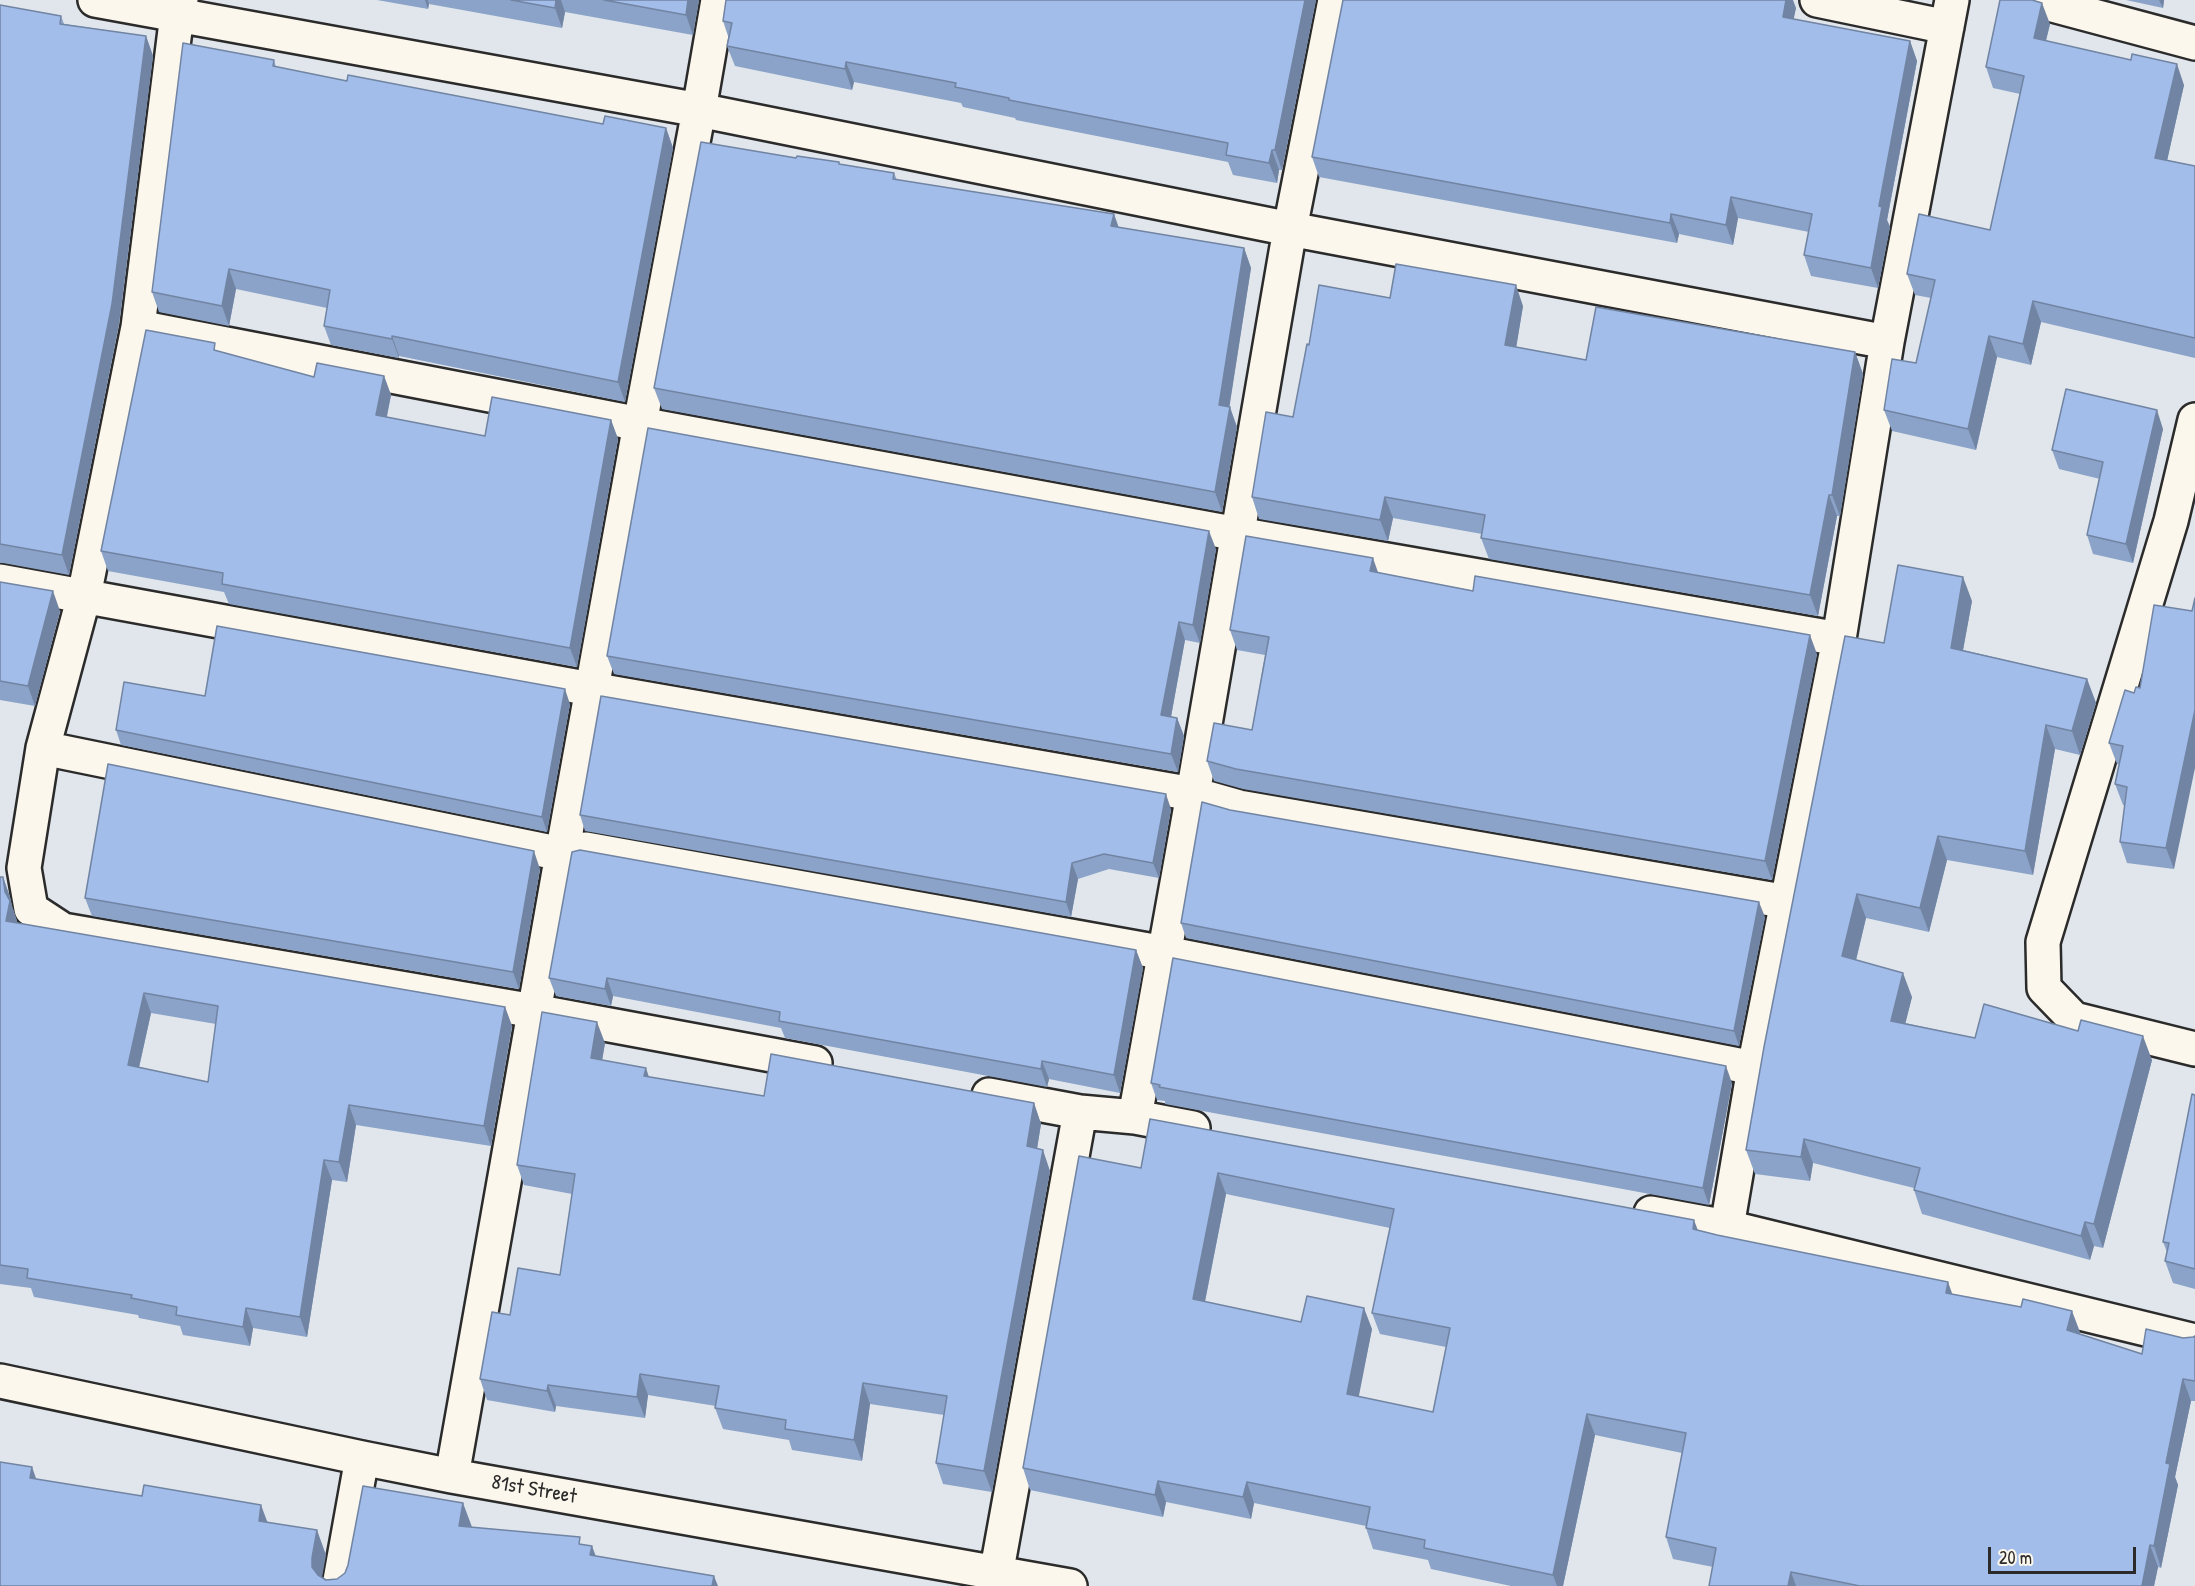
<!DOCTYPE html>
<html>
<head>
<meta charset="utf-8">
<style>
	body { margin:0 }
	#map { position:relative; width:2195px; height:1586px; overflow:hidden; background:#e0e6eb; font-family:"Patrick Hand",sans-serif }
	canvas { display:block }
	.scale { position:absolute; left:1988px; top:1547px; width:148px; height:27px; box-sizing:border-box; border:3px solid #2b2b2b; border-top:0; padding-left:8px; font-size:18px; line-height:21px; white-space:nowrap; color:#2b2b2b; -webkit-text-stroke:4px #fbf7ec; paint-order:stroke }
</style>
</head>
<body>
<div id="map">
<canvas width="2195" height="1586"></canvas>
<div class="scale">20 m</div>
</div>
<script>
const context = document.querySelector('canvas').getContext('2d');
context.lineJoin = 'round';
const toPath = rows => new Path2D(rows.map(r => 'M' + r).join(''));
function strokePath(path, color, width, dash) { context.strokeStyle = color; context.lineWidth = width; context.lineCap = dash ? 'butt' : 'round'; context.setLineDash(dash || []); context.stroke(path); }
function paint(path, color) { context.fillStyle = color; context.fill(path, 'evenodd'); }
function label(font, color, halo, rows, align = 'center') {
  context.font = font + ' "Patrick Hand",sans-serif'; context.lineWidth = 6; context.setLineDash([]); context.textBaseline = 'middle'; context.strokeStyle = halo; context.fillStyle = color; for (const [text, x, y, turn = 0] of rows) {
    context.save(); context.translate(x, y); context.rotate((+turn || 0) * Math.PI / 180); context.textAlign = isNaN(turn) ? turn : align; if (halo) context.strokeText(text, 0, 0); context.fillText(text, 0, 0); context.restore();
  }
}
const street = toPath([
	[95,0,699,110,1290,229,1887,342],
	[181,0,177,14,138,327,84,596,43,748,24,868,31,909,63,930,534,1011,815,1063],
	[1817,0,1947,27],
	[2034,0,2195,43],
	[138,327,640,424,1238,534,1839,639],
	[2195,420,2171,521,2043,942,2044,988,2074,1019,2195,1049],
	[0,581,591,689,1193,794,1239,807,1788,902],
	[43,748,562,854,586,849,1165,953,1754,1068],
	[989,1095,1080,1112,1135,1117,1193,1128],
	[1135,1117,1193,794,1290,229,1335,0],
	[1651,1213,1727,1227,2195,1341],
	[1727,1227,1754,1068,1839,639,1887,342,1952,0],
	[0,1381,362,1458,452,1476,1070,1586],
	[452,1476,562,854,640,424,699,110,718,0],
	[339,1586,362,1458],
	[994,1586,1080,1112]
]);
strokePath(street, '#2b2b2b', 38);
strokePath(street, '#fbf7ec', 33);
paint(toPath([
	[377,0,699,0,693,35,565,12,562,28,429,4,428,9],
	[726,0,1316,0,1282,170,1279,170,1277,183,1233,175,1228,162,1016,120,1015,118,963,107,961,103,854,82,852,90,735,66,727,46,729,39,723,21],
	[2126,0,2164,0,2163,8],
	[0,5,61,16,64,24,146,36,153,56,119,324,69,575,3,563,0,563],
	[1796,8,1793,19,1910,41,1917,61,1887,220,1890,227,1878,288,1811,276,1804,255,1809,232,1738,218,1733,245,1679,234,1677,243,1319,177,1312,157],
	[2050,24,2046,41,2184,85,2167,160,2195,166,2195,358,2041,322,2031,365,1997,357,1976,450,1892,431,1884,410,1916,363,1931,298,1915,295,1907,274,1990,230,2020,94,1993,88,1986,67],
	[274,60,276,67,347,81,603,124,666,128,673,148,625,402,399,356,399,358,331,345,324,326,327,308,236,289,229,326,159,312,152,292],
	[796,158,839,162,840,164,894,173,897,180,1114,214,1119,228,1244,248,1251,268,1229,407,1237,427,1222,512,662,409,654,388],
	[1390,298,1523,306,1516,347,1586,360,1855,352,1863,374,1840,516,1837,516,1818,616,1489,559,1481,538,1482,534,1393,518,1388,541,1259,519,1252,497,1293,417,1309,345],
	[218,351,314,377,384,376,391,395,387,417,485,436,611,420,618,439,577,667,229,604,224,592,108,571,101,551],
	[2163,429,2133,563,2093,554,2087,535,2100,479,2059,469,2052,450],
	[1216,549,1200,643,1185,640,1171,717,1177,718,1184,736,1178,772,614,674,607,656],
	[1378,573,1817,654,1772,880,1243,789,1214,781,1207,761,1252,730,1265,655,1237,650,1230,630],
	[0,582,60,611,35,706,0,700],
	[1972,601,1963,650,2087,679,2096,703,2080,755,2055,749,2033,875,1947,860,1929,932,1866,918,1856,960,1912,997,1905,1023,1975,1038,2152,1060,2103,1248,2094,1246,2090,1260,1922,1214,1914,1190,1914,1188,1813,1163,1810,1181,1755,1174,1746,1150,1884,643],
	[2192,611,2174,869,2127,863,2120,842,2125,806,2123,805,2115,784,2119,764,2117,764,2109,743,2134,693,2140,688],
	[205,696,570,704,547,832,121,745,116,730],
	[1171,809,1159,878,1109,869,1078,879,1071,917,585,831,580,815],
	[1230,810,1765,917,1739,1046,1186,938,1181,923],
	[540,869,519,989,92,916,85,898],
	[0,877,3,877,10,897,12,906,17,921,16,923,505,1007,512,1026,491,1146,356,1125,347,1182,332,1180,307,1337,253,1328,250,1346,183,1335,180,1326,139,1318,138,1315,34,1297,31,1288,0,1284],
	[151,1013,216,1024,208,1082,139,1068],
	[1136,950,1143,968,1120,1093,1049,1079,1047,1087,785,1038,781,1028,613,996,611,1006,556,996,549,978],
	[605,1043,602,1060,649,1077,764,1096,1034,1103,1041,1124,1037,1149,1050,1171,992,1492,943,1484,936,1463,944,1415,870,1404,862,1461,792,1450,789,1440,723,1429,715,1408,716,1406,648,1395,645,1418,556,1406,555,1412,487,1400,480,1379,510,1315,560,1275,572,1194,524,1185,517,1165],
	[1151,1083,1732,1083,1709,1205,1165,1104,1165,1101,1157,1100],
	[2195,1095,2195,1289,2173,1283,2165,1261,2167,1252,2163,1242],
	[1150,1119,1698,1230,1952,1294,2080,1332,2080,1334,2142,1354,2183,1338,2193,1337,2195,1336,2195,1401,2191,1401,2175,1477,2178,1485,2161,1568,2158,1567,2154,1586,1709,1586,1713,1567,1673,1559,1666,1537,1682,1453,1595,1435,1563,1586,1511,1586,1431,1569,1428,1560,1373,1549,1366,1528,1366,1526,1254,1503,1251,1519,1166,1502,1163,1517,1030,1490,1023,1468,1141,1168],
	[1226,1194,1390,1228,1372,1313,1380,1334,1446,1347,1433,1412,1358,1397,1372,1329,1301,1322,1205,1302]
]), '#8ba3c8');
paint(toPath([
	[425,0,428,0,429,4,428,9],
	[556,0,561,0,565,12,562,28,555,8],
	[688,0,699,0,693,35,686,15],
	[1305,0,1316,0,1282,170,1275,150],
	[1786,0,1793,0,1796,8,1790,37,1783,17],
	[2159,0,2164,0,2163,8],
	[2042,3,2050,24,2041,60,2034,38],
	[146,36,153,56,119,324,69,575,62,555],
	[1910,41,1917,61,1887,220,1890,227,1878,288,1871,268,1879,206],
	[846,62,854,82,852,90,845,69],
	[2177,64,2184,85,2163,179,2155,158],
	[666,128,673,148,625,402,618,382],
	[1272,150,1279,170,1277,183,1269,163],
	[1731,197,1738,218,1733,245,1726,225],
	[1114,214,1121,235,1111,226],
	[1671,214,1679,234,1677,243,1670,223],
	[1244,248,1251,268,1228,416,1230,407,1237,427,1222,512,1215,492,1219,405],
	[229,269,236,289,229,326,222,306],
	[1516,285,1523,306,1513,367,1505,345],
	[2033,301,2041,322,2031,365,2023,344],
	[392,336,399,356,399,358,392,339],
	[1989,336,1997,357,1976,450,1968,429],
	[1855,352,1863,374,1840,516,1832,495],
	[384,376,391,395,383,434,376,415],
	[2157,410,2163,429,2133,563,2126,544],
	[611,420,618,439,577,667,570,648],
	[1829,495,1837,516,1818,616,1810,595],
	[1385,497,1393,518,1388,541,1380,520],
	[1209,531,1216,549,1200,643,1193,625],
	[1373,558,1380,578,1370,571],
	[1963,577,1972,601,1959,672,1951,648],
	[53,591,60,611,35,706,28,686],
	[1179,622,1185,640,1168,733,1161,715],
	[1810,635,1817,654,1772,880,1765,861],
	[2087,679,2096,703,2080,755,2072,731],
	[565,689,570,704,547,832,542,817],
	[2195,710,2195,768,2174,869,2166,848],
	[1177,718,1184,736,1178,772,1171,754],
	[2046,725,2055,749,2033,875,2025,851],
	[1166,794,1171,809,1159,878,1153,863],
	[1938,836,1947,860,1929,932,1920,908],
	[534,851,540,869,519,989,513,972],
	[1072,863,1078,879,1071,917,1066,902],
	[3,877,10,897,12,906,17,921,13,941,6,921,5,892],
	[1857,894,1866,918,1851,981,1842,956],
	[1759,902,1765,917,1739,1046,1734,1031],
	[1136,950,1143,968,1120,1093,1114,1075],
	[1903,973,1912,997,1900,1045,1891,1021],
	[607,978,613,996,611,1006,605,989],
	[144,993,151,1013,135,1085,128,1065],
	[505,1007,512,1026,491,1146,484,1126],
	[597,1022,605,1043,599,1079,591,1058],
	[2143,1036,2152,1060,2103,1248,2094,1224],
	[1042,1061,1049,1079,1047,1087,1041,1069],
	[1726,1066,1732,1083,1709,1205,1703,1188],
	[646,1068,653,1089,644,1076],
	[1034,1103,1041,1124,1034,1167,1027,1146],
	[349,1105,356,1125,347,1182,339,1162],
	[1804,1139,1813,1163,1810,1181,1801,1157],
	[1043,1150,1050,1171,992,1492,984,1471],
	[324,1160,332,1180,307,1337,300,1317],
	[1218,1173,1226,1194,1201,1321,1193,1299],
	[1694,1220,1702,1241,1693,1229],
	[2085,1222,2094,1246,2090,1260,2081,1236],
	[1948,1282,1956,1304,1946,1293],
	[246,1308,253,1328,250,1346,243,1327],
	[1364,1308,1372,1329,1355,1416,1347,1394],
	[2072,1311,2080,1332,2075,1351,2067,1330],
	[640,1374,648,1395,645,1418,637,1397],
	[2183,1379,2191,1401,2175,1477,2178,1485,2161,1568,2154,1546,2166,1463],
	[863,1383,870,1404,862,1461,854,1440],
	[548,1385,556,1406,555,1412,547,1391],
	[1587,1414,1595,1435,1563,1586,1557,1586,1553,1575],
	[32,1467,41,1492,30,1478],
	[1158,1481,1166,1502,1163,1517,1155,1495],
	[1247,1482,1254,1503,1251,1519,1243,1497],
	[463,1503,472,1527,459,1526],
	[261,1505,270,1529,259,1521],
	[317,1530,326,1555,321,1583,312,1567,312,1558],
	[2150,1545,2158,1567,2154,1586,2142,1586],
	[592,1546,601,1570,590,1555],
	[1791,1572,1796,1586,1788,1586],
	[714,1576,718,1586,712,1586]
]), '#7184a3');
const building = toPath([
	[511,0,556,0,555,8,511,0],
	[604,0,688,0,686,15,604,0],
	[726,0,1305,0,1275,150,1272,150,1269,163,1226,155,1228,143,1009,100,1009,98,955,87,956,83,846,62,845,69,727,46,732,23,723,21,726,0],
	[1343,0,1786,0,1783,17,1910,41,1879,206,1882,207,1871,268,1804,255,1812,214,1731,197,1726,225,1671,214,1670,223,1312,157,1343,0],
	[2000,0,2032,0,2042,3,2034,38,2131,60,2132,54,2177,64,2155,158,2195,166,2195,338,2033,301,2023,344,1989,336,1968,429,1884,410,1892,359,1916,363,1935,280,1907,274,1919,214,1990,230,2024,76,1986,67,2000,0],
	[0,5,61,16,60,24,146,36,112,304,62,555,0,544,0,5],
	[183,43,274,60,273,66,347,81,348,75,603,124,605,116,666,128,618,382,392,336,392,339,324,326,330,290,229,269,222,306,152,292,183,43],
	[701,142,796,158,797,156,839,162,839,164,894,173,893,179,1114,214,1111,226,1244,248,1219,405,1230,407,1215,492,654,388,701,142],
	[1396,264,1516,285,1505,345,1586,360,1596,307,1855,352,1832,495,1829,495,1810,595,1481,538,1485,515,1385,497,1380,520,1252,497,1266,412,1293,417,1307,344,1309,345,1319,285,1390,298,1396,264],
	[146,330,215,343,214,350,314,377,317,363,384,376,376,415,485,436,492,397,611,420,570,648,222,584,223,573,101,551,146,330],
	[2066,389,2157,410,2126,544,2087,535,2103,462,2052,450,2066,389],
	[648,428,1209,531,1193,625,1179,622,1161,715,1177,718,1171,754,607,656,648,428],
	[1246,536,1373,558,1370,571,1473,591,1475,576,1810,635,1765,861,1236,769,1207,761,1214,723,1252,730,1269,637,1230,630,1246,536],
	[1898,565,1963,577,1951,648,2087,679,2072,731,2046,725,2025,851,1938,836,1920,908,1857,894,1842,956,1903,973,1891,1021,1975,1038,1984,1004,2078,1031,2081,1020,2143,1036,2094,1224,2085,1222,2081,1236,1914,1190,1920,1168,1804,1139,1801,1157,1746,1150,1764,1047,1845,636,1884,643,1898,565],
	[0,582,53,591,28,686,0,681,0,582],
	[2195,598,2195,710,2166,848,2120,842,2127,787,2115,784,2123,746,2109,743,2125,690,2134,693,2136,687,2140,688,2154,605,2192,611,2195,598],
	[217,626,565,689,542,817,116,730,124,682,205,696,217,626],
	[601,696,1166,794,1153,863,1104,854,1072,863,1066,902,580,815,601,696],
	[108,764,534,851,513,972,85,898,108,764],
	[1202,802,1230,810,1759,902,1734,1031,1181,923,1202,802],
	[580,850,1136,950,1114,1075,1042,1061,1041,1069,779,1021,780,1012,607,978,605,989,549,978,572,852,580,850],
	[0,877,3,877,5,892,10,901,6,921,505,1007,484,1126,349,1105,339,1162,324,1160,300,1317,246,1308,243,1327,176,1315,177,1307,131,1298,132,1295,27,1278,28,1269,0,1265,0,877],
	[144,993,218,1006,208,1082,128,1065,144,993],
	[1173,958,1726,1066,1703,1188,1159,1087,1160,1085,1151,1083,1173,958],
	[542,1012,597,1022,591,1058,646,1068,644,1076,764,1096,771,1054,1034,1103,1027,1146,1043,1150,984,1471,936,1463,947,1396,863,1383,854,1440,785,1429,786,1420,715,1408,719,1386,640,1374,637,1397,548,1385,547,1391,480,1379,492,1312,510,1315,518,1268,560,1275,575,1174,517,1165,542,1012],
	[2192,1094,2195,1095,2195,1269,2165,1261,2169,1243,2163,1242,2192,1094],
	[1150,1119,1694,1220,1693,1229,1717,1235,1948,1282,1946,1293,2021,1307,2023,1299,2072,1311,2067,1330,2142,1354,2146,1329,2183,1338,2193,1337,2195,1336,2195,1381,2183,1379,2166,1463,2170,1464,2154,1546,2150,1545,2142,1586,1860,1586,1791,1572,1788,1586,1709,1586,1716,1548,1666,1537,1686,1433,1587,1414,1553,1575,1424,1548,1425,1540,1366,1528,1370,1507,1247,1482,1243,1497,1158,1481,1155,1495,1023,1468,1079,1156,1141,1168,1150,1119],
	[1218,1173,1394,1209,1372,1313,1450,1328,1433,1412,1347,1394,1364,1308,1307,1296,1301,1322,1193,1299,1218,1173],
	[0,1462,32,1467,30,1478,142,1496,144,1485,261,1505,259,1521,317,1530,312,1558,312,1567,318,1575,326,1580,337,1579,345,1573,348,1565,363,1486,463,1503,459,1526,580,1537,579,1544,592,1546,590,1555,714,1576,712,1586,0,1586,0,1462]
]);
paint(building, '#a2bde9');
strokePath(building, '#7184a3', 1.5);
label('21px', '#2b2b2b', '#fbf7ec', [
	["81st Street",534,1490,10]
]);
</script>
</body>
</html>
